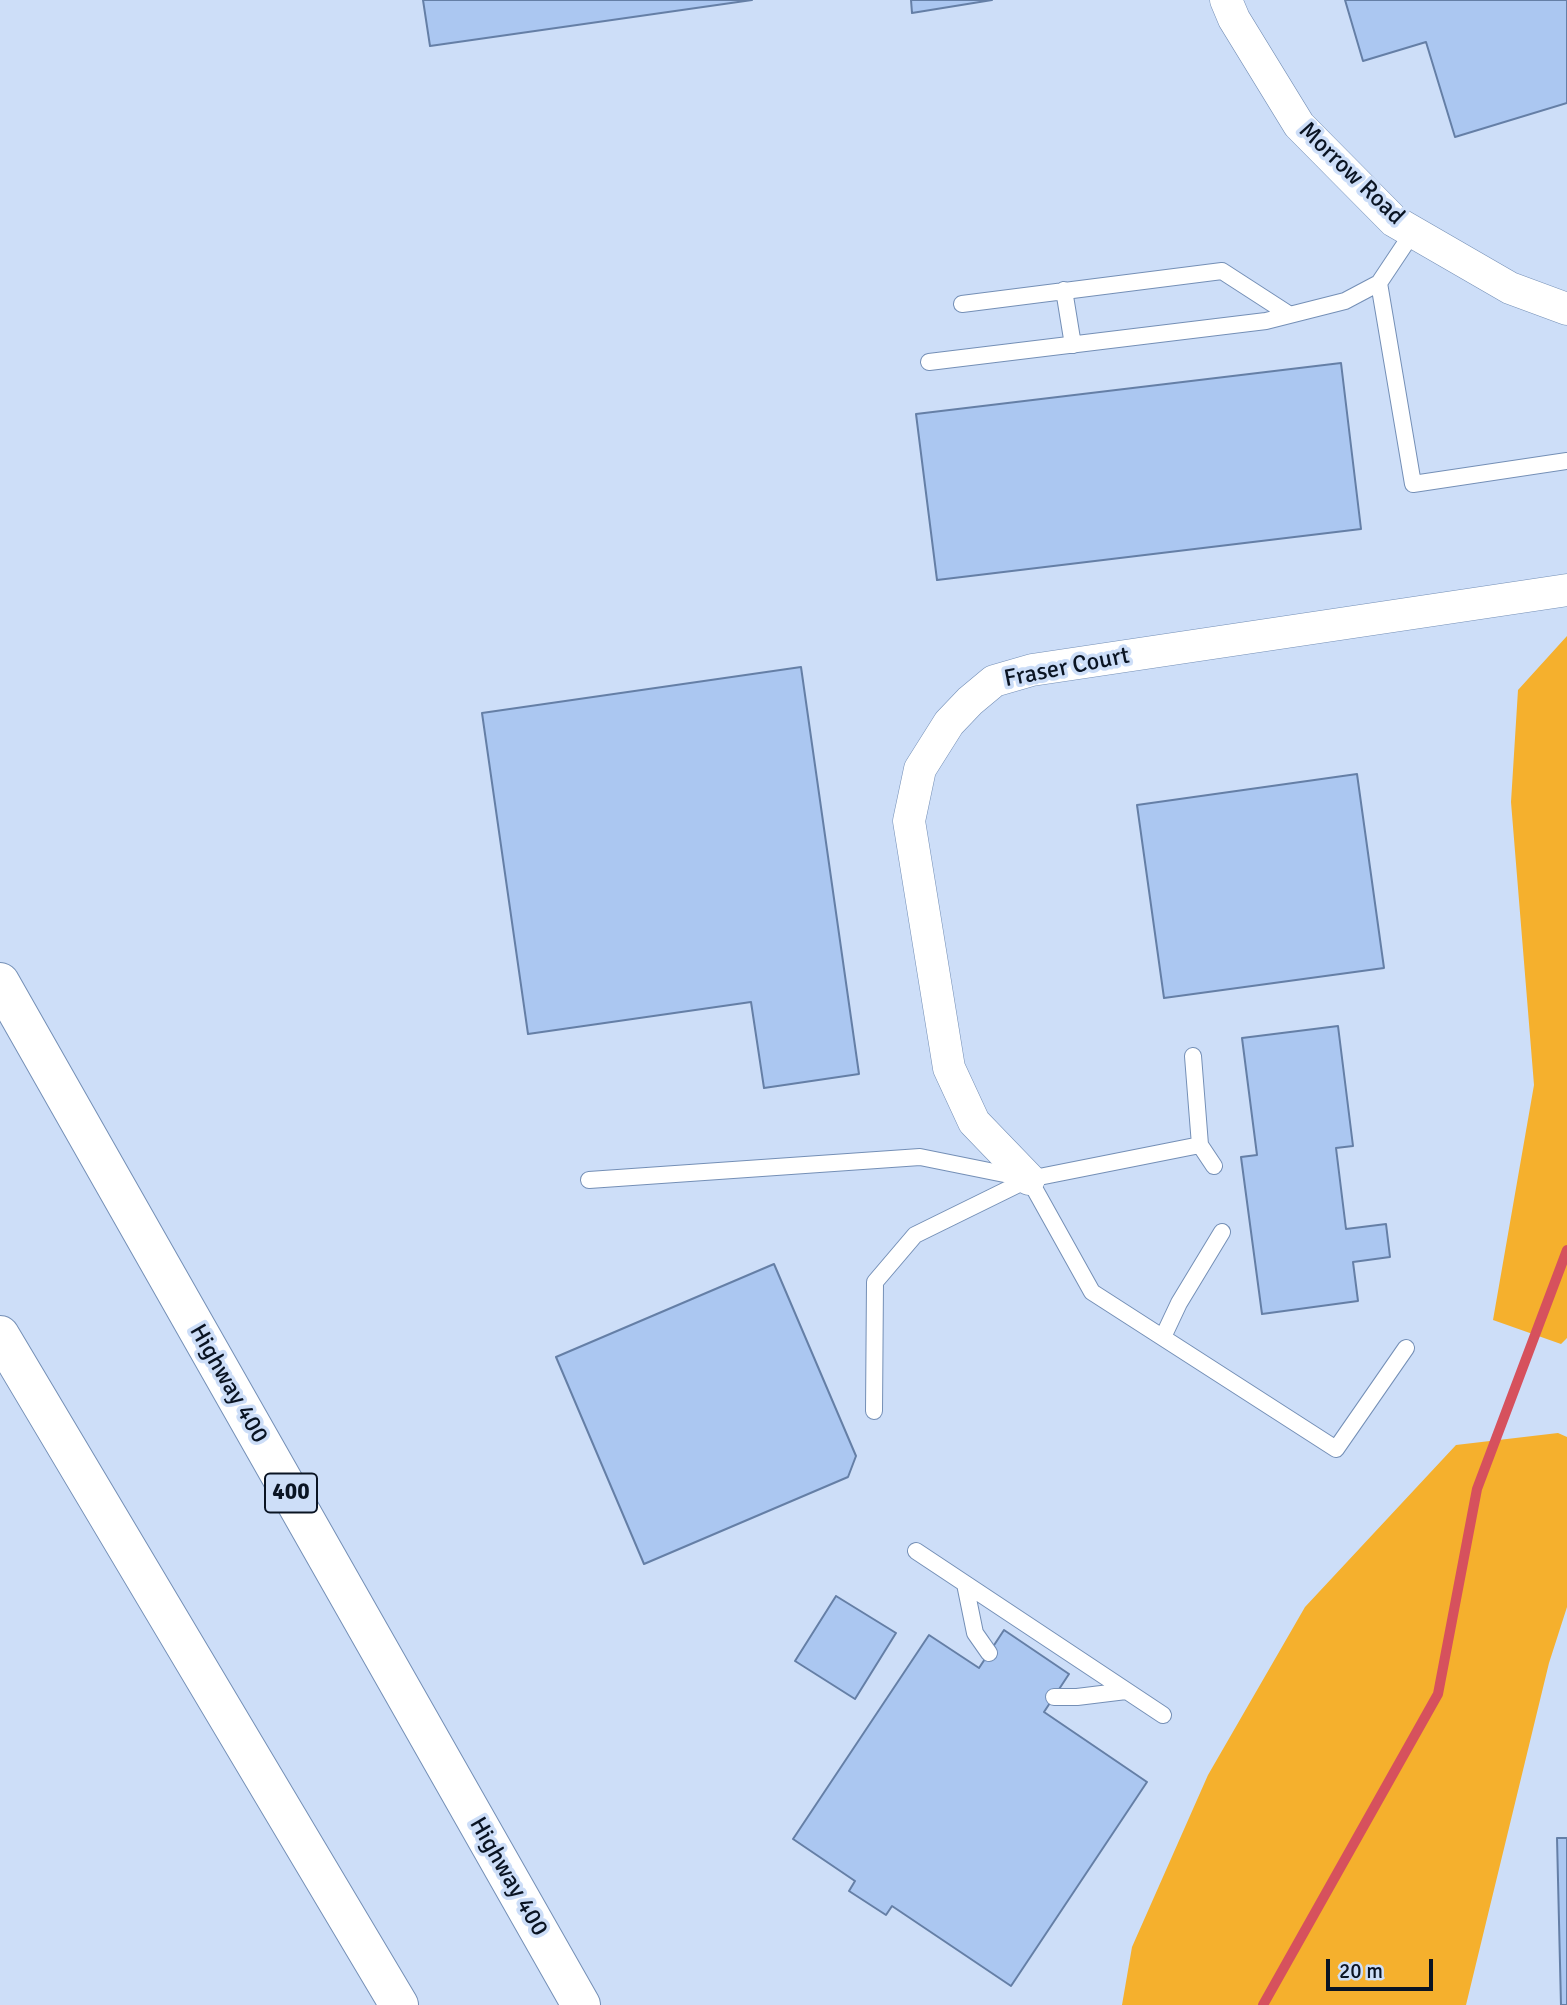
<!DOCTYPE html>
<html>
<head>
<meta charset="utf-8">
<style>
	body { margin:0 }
	#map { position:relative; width:1567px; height:2005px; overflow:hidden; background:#cddef8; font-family:Signika,sans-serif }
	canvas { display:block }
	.scale { position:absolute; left:1326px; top:1959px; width:107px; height:32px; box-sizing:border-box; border:4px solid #0a1423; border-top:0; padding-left:9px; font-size:21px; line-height:24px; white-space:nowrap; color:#0a1423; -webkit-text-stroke:5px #cddef8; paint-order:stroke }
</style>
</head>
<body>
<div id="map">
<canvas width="1567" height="2005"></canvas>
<div class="scale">20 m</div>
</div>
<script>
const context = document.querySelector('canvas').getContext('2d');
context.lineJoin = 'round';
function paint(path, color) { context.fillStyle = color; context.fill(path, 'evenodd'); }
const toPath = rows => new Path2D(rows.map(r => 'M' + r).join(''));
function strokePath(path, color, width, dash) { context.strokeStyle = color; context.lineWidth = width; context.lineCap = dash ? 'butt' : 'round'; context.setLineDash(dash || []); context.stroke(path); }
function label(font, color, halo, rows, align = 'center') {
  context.font = font + ' Signika,sans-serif'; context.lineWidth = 7; context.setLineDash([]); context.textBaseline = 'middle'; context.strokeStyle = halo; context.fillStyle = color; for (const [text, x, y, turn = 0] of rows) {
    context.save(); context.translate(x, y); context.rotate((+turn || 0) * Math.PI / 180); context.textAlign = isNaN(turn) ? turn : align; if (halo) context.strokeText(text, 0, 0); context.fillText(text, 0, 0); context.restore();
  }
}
paint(toPath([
	[1567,636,1567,1338,1561,1344,1493,1320,1534,1085,1511,802,1518,690],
	[1558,1433,1567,1437,1567,1607,1549,1663,1466,2005,1122,2005,1132,1947,1208,1775,1305,1607,1456,1445]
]), '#f5b02d');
strokePath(toPath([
	[1263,2005,1438,1694,1477,1489,1567,1250]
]), '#d6515d', 10);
const building = toPath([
	[423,0,752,0,430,46,423,0],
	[911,0,992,0,912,13,911,0],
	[1345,0,1567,0,1567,103,1455,137,1426,42,1363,61,1345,0],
	[1341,363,1361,529,937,580,916,414,1341,363],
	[801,667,859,1074,764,1088,751,1002,528,1034,482,713,801,667],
	[1357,774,1384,968,1164,998,1137,805,1357,774],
	[1338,1026,1353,1146,1336,1148,1346,1229,1386,1224,1390,1257,1353,1262,1358,1301,1262,1314,1241,1157,1257,1155,1242,1038,1338,1026],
	[774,1264,856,1456,848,1477,644,1564,556,1357,774,1264],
	[836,1596,896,1633,855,1699,795,1661,836,1596],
	[1004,1630,1069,1674,1044,1712,1147,1782,1011,1986,892,1906,886,1915,849,1891,855,1881,793,1839,929,1635,979,1668,1004,1630],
	[1557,1838,1567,1838,1567,2005,1561,2005,1557,1838]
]);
paint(building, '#abc7f1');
strokePath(building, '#657fa6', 2);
const service = toPath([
	[1379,283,1413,484,1567,461],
	[1064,290,1073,345],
	[962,304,1222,271,1290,315],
	[929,362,1266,321,1345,301,1379,283,1413,232],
	[1193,1056,1200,1145,1214,1166],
	[589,1180,920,1157,1029,1179,1092,1292,1336,1449,1406,1348],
	[1163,1337,1179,1303,1222,1232],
	[874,1411,875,1282,915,1235,1029,1179,1200,1145],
	[916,1551,1163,1715],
	[965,1584,975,1633,989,1653],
	[1054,1697,1077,1697,1126,1691]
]);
const minor = toPath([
	[1226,0,1234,19,1299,125,1394,221,1510,288,1567,309],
	[1029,1179,974,1122,949,1068,909,821,920,769,949,723,970,701,994,681,1032,670,1567,590]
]);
const motorway = toPath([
	[0,982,581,2005],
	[0,1335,399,2005]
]);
strokePath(service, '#748fb6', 18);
strokePath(minor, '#748fb6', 33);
strokePath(motorway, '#748fb6', 40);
strokePath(service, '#fff', 16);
strokePath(minor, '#fff', 32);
strokePath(motorway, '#fff', 38);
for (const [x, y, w] of [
	[291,1493,52]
]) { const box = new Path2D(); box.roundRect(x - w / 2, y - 19.5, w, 39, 5); context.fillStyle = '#cddef8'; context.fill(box); strokePath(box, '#0a1423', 2); }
label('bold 23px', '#0a1423', null, [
	["400",291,1493]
]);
label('24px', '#0a1423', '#cddef8', [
	["Morrow Road",1351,174,44],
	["Fraser Court",1067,668,-11],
	["Highway 400",228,1384,60],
	["Highway 400",508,1877,60]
]);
</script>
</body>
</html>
